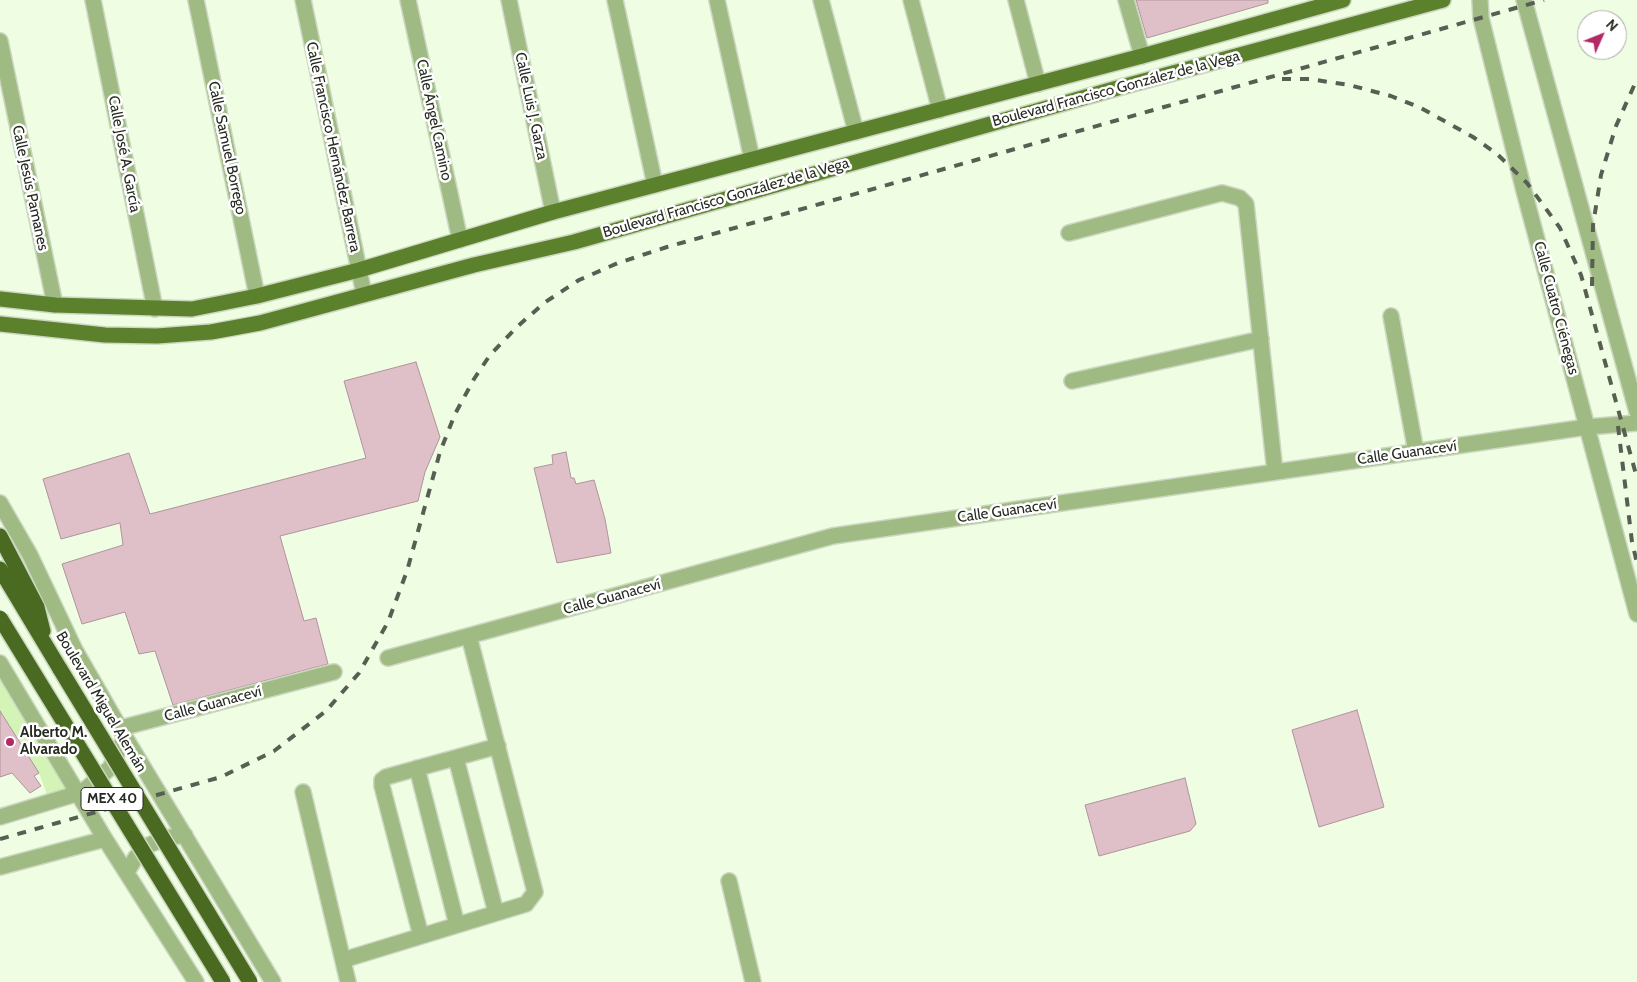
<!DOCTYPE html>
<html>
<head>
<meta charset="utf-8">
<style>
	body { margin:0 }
	#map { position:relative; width:1637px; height:982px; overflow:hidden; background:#effde3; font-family:Cabin,sans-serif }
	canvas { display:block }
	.north { position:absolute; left:1577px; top:10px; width:50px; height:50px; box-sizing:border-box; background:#fff; border:1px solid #a8aaa7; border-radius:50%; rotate:46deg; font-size:14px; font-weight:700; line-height:20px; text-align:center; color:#262b22 }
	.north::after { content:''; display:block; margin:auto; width:18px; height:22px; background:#b32966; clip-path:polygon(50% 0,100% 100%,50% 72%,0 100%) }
</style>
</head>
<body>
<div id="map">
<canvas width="1637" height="982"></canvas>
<div class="north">N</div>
</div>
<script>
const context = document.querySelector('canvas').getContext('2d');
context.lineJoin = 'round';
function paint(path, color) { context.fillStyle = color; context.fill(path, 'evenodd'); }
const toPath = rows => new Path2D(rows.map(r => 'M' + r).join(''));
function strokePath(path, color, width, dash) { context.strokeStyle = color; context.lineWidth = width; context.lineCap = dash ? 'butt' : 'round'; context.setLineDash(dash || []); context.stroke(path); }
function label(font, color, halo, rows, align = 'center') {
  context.font = font + ' Cabin,sans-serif'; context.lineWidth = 5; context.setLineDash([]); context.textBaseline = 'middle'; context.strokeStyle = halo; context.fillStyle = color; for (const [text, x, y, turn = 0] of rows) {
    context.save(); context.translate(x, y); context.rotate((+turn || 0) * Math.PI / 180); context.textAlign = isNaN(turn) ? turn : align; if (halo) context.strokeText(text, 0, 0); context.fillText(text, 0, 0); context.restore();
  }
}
paint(toPath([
	[0,667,74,792,48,797,39,773,0,711]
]), '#d4f3b6');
const building = toPath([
	[1136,0,1268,0,1268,3,1147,38,1136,0],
	[416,362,440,437,425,472,418,501,280,536,304,621,316,618,328,664,173,705,155,651,139,654,125,612,82,624,62,564,123,545,120,523,61,539,43,479,129,453,150,514,366,458,344,381,416,362],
	[566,452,571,478,574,478,576,484,594,480,605,519,611,553,557,563,534,468,553,464,552,455,566,452],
	[1357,710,1384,807,1319,827,1292,730,1357,710],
	[0,711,39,773,34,776,41,786,30,793,12,773,0,777,0,711],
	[1185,778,1196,824,1190,831,1099,856,1085,805,1185,778]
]);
paint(building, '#dfc0c9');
strokePath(building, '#af939b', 1);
const minor = toPath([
	[93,0,155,309],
	[196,0,257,296],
	[303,0,364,294],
	[408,0,460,240],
	[509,0,553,212],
	[615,0,655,185],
	[717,0,752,159],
	[821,0,856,132],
	[911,0,940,110],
	[1016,0,1038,84],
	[1126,0,1142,56],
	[1480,0,1481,18,1524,191,1637,614],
	[1524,0,1637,412],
	[0,41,55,305],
	[1069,233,1222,193,1240,198,1246,204,1275,472],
	[1391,316,1416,452],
	[1072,381,1261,339],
	[0,503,30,555,75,650,125,737,273,982],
	[388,658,833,536,1587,427,1637,423],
	[0,663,105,839,196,982],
	[121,728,334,672],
	[456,758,496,913],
	[417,768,457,925],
	[303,792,348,982],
	[0,817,79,793,87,788,110,768,125,737],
	[0,867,105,839],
	[127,872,136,857,149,845,166,838,185,835],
	[729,881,753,982],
	[421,936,382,786,382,780,386,777,498,746],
	[343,960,526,904,535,892,469,636]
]);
const major = toPath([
	[0,299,55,305,192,309,257,296,359,270,553,212,1142,56,1343,0],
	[0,324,105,335,157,336,211,332,260,323,474,265,574,242,1114,89,1443,0]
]);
const highway = toPath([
	[0,536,37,607,43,631],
	[0,569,60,669]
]);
strokePath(minor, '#cbd7c0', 18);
strokePath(major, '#cbd7c0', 18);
strokePath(highway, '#cbd7c0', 18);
strokePath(minor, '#9fba83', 15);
strokePath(major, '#5c812c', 15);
strokePath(highway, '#4a6a21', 15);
strokePath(toPath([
	[1282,79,1309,79,1349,85,1391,96,1421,108,1473,137,1497,154,1527,183,1560,228,1581,275,1637,478],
	[1592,286,1593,225,1601,175,1616,126,1637,79],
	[1618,426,1632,542,1637,563],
	[0,839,221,777,274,751,326,711,359,673,388,622,407,571,440,452,455,414,474,379,490,355,517,327,544,303,579,280,618,263,667,247,1544,0]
]), '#585f52', 4, [9, 9]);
const highwayBridge = toPath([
	[0,618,223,982],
	[60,669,250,982]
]);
strokePath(highwayBridge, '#cbd7c0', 18, []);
strokePath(highwayBridge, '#4a6a21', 15);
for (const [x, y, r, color] of [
	[10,742,5,"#b32966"]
]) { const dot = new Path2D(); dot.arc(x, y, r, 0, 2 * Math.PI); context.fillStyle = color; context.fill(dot); strokePath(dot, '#fff', 2); }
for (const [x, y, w] of [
	[112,799,62]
]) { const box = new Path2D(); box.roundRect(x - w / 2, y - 11.5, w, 23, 4); context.fillStyle = '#fff'; context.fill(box); strokePath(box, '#262b22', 1); }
label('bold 14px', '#262b22', null, [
	["MEX 40",112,799]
]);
label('15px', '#262b22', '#fff', [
	["Boulevard Francisco González de la Vega",1116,89,-15],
	["Calle Luis J. Garza",531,106,78],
	["Calle Ángel Camino",434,120,78],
	["Calle Francisco Hernández Barrera",333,147,78],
	["Calle Samuel Borrego",227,148,78],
	["Calle José A. García",124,154,79],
	["Calle Jesús Pamanes",30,188,78],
	["Boulevard Francisco González de la Vega",726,198,-16],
	["Calle Cuatro Ciénegas",1556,308,75],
	["Calle Guanaceví",1407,453,-8],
	["Calle Guanaceví",1007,511,-8],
	["Calle Guanaceví",612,597,-15],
	["Boulevard Miguel Alemán",101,702,59],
	["Calle Guanaceví",213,704,-15]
]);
label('bold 15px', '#262b22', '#fff', [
	["Alberto M.",20,733],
	["Alvarado",20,750]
], 'left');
</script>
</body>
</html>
